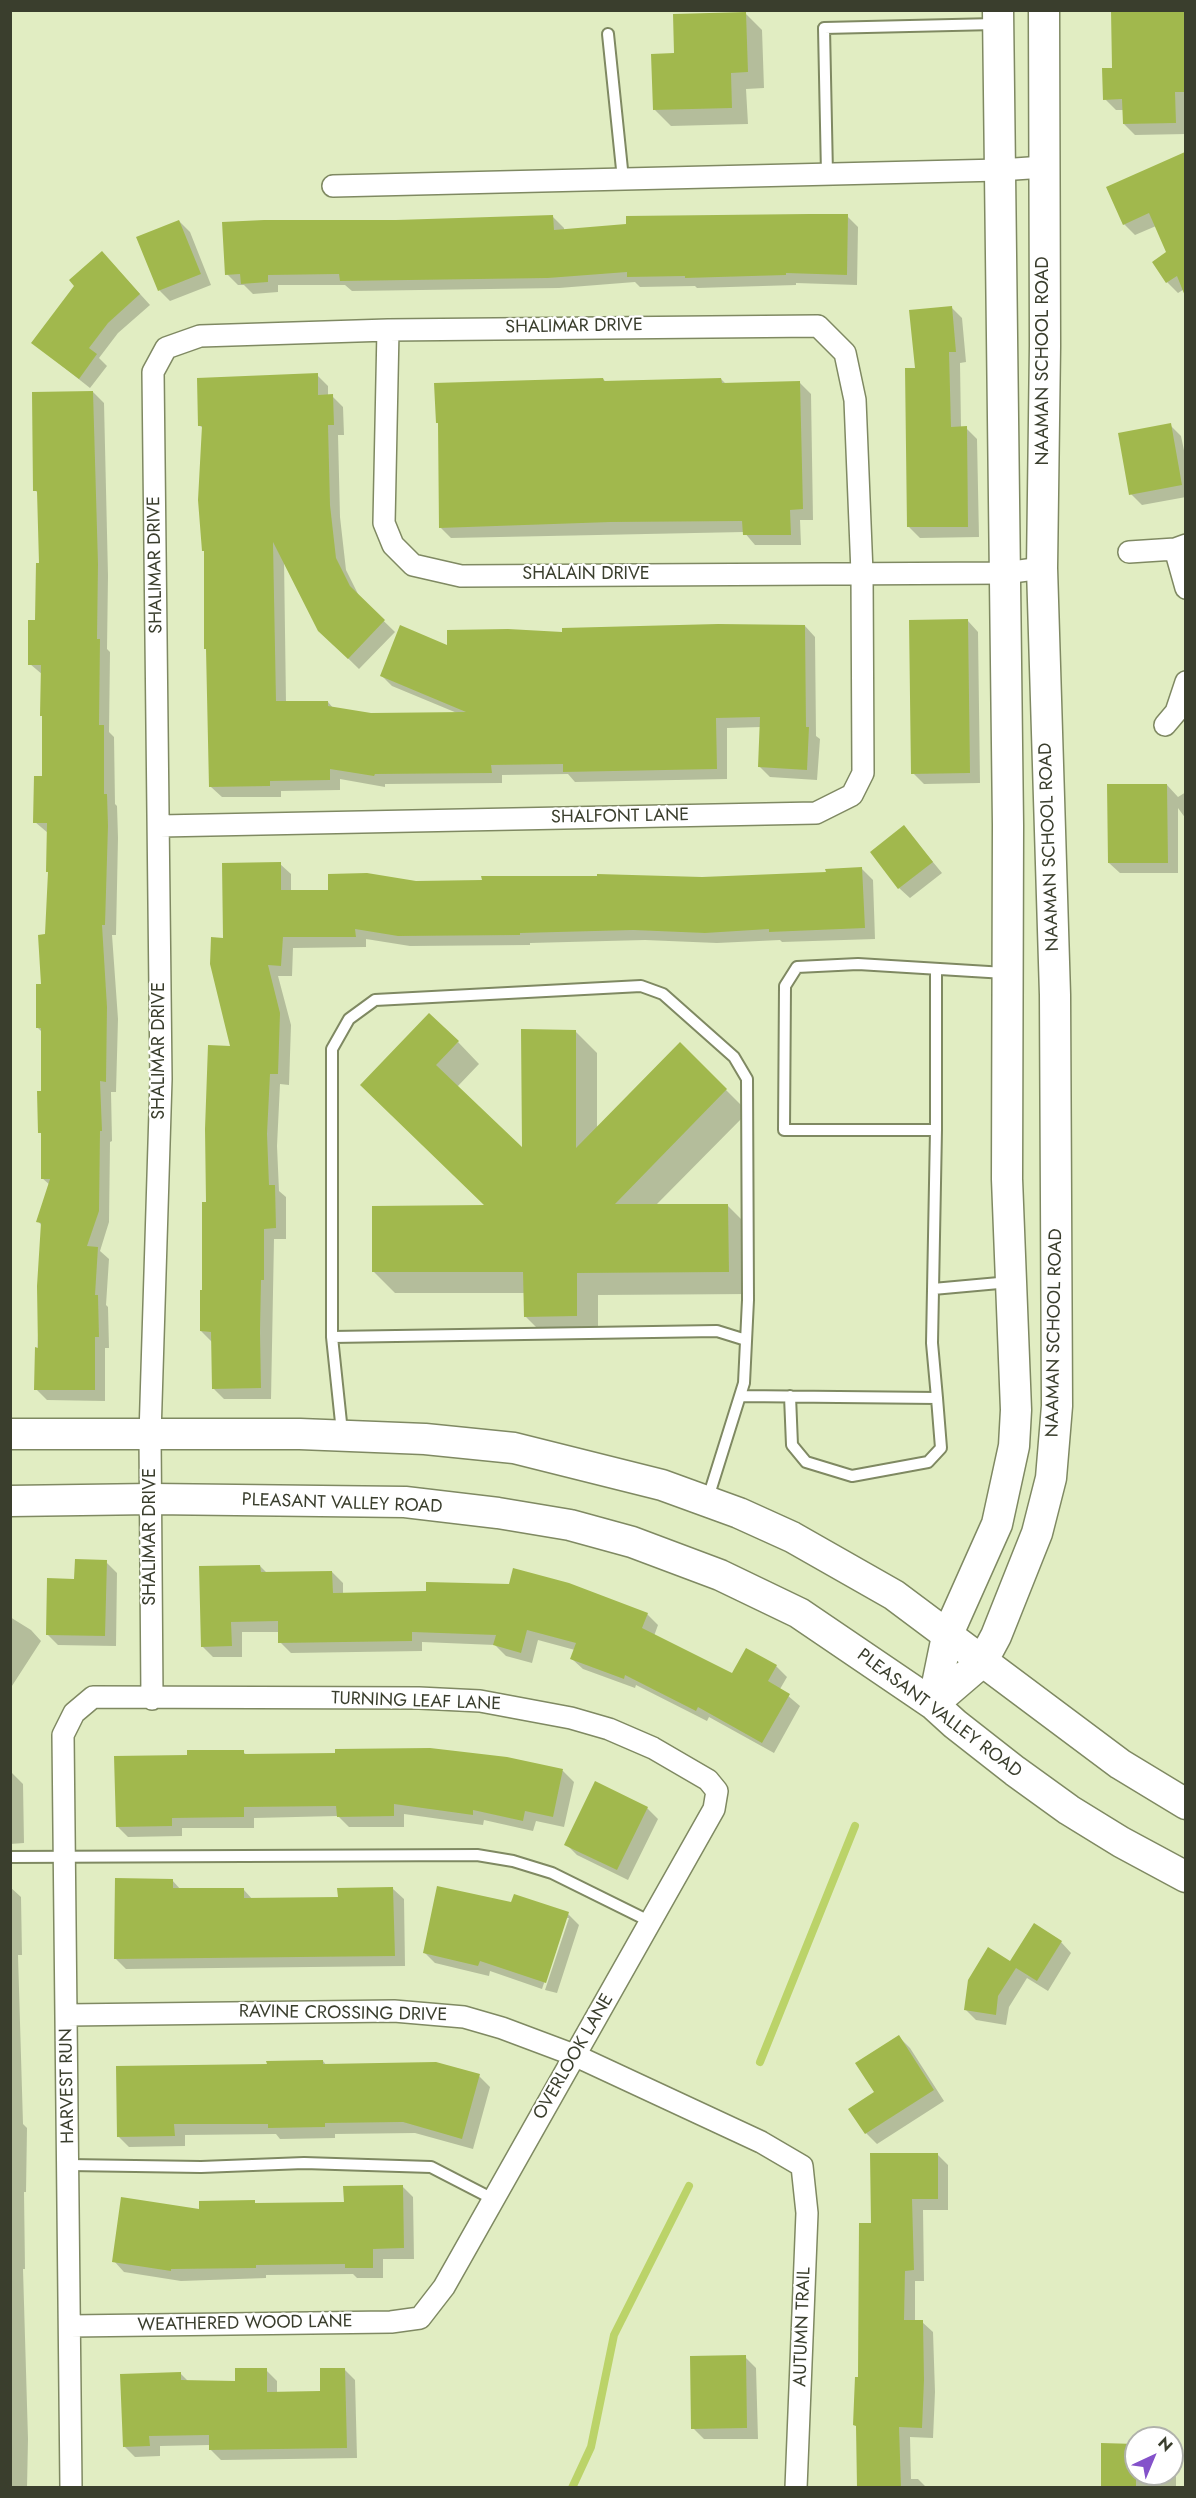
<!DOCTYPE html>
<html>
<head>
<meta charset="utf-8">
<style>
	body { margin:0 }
	#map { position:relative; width:1196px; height:2498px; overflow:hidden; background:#e1edc2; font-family:Jost,sans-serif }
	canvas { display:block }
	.frame { position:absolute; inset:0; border:12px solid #3a3e2d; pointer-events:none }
	.north { position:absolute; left:1124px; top:2426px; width:60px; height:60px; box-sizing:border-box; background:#fff; border:2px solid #b0b2ab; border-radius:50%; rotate:44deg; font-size:16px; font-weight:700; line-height:24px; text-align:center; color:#3a3e2d }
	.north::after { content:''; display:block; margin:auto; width:21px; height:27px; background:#8452ca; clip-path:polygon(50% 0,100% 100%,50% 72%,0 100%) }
</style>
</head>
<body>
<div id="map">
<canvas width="1196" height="2498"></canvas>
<div class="frame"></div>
<div class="north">N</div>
</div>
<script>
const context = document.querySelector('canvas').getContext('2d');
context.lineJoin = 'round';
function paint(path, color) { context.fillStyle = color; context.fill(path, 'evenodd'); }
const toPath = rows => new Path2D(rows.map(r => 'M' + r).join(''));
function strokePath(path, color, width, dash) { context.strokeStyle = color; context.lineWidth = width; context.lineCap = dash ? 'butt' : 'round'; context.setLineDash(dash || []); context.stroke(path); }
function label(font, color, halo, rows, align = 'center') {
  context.font = font + ' Jost,sans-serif'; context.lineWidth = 4.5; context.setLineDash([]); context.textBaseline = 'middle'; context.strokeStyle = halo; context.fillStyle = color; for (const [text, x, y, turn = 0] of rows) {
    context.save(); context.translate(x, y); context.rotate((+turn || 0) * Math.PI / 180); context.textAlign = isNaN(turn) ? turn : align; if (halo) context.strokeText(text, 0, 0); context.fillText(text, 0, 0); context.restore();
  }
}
paint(toPath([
	[1113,10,1186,10,1186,134,1135,135,1124,124,1124,110,1116,110,1105,99,1114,69],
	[746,14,762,30,764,88,746,89,748,124,671,126,655,110,676,55],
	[1186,154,1186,288,1178,293,1167,282,1168,253,1156,226,1135,235,1124,224,1108,187],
	[847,216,858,227,857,285,796,283,796,285,697,288,695,286,640,287,635,282,559,288,352,291,345,285,278,285,278,292,253,294,244,285,238,285,227,274,396,222,553,217,564,228,564,231],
	[179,221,190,232,211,285,170,301,160,291,138,238],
	[112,263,150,305,118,333,99,358,107,366,90,388,33,343],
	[951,307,962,318,966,362,960,363,961,428,966,428,977,439,979,537,920,538,909,527],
	[317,375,328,386,328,396,332,396,343,407,344,435,338,435,340,517,346,570,360,598,395,632,359,669,319,630,284,559,286,703,328,702,334,709,371,715,457,713,392,686,381,675,448,647,564,634,805,626,815,637,816,736,820,739,817,780,770,777,759,766,761,727,727,728,727,779,575,782,568,774,502,775,502,783,385,784,385,787,340,779,340,790,281,791,281,797,222,797,211,787,205,552,203,550,204,429,199,425],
	[603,379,606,382,721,379,726,384,800,383,811,394,813,520,800,520,801,545,755,545,744,532,451,538,440,527,439,425,437,422],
	[93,392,104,403,108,576,107,649,110,652,109,732,114,737,115,804,117,806,118,838,116,935,112,935,118,1019,116,1092,111,1092,112,1141,110,1142,109,1222,100,1251,109,1259,106,1305,108,1307,109,1348,105,1348,105,1401,47,1400,36,1389,42,1226,38,1221,50,1185,42,1178,43,1135,40,1132,43,1033,37,1027,43,985,50,873,48,833,35,822,43,777,43,675,30,664,37,622,41,565,39,494,35,490],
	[1170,425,1181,436,1186,460,1186,497,1142,505,1131,494],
	[968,621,978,632,980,783,924,784,913,773],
	[1167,785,1178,797,1186,792,1186,819,1178,808,1178,873,1120,873,1109,863],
	[904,827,942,873,910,898,899,888],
	[280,864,291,874,291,891,329,891,416,882,702,878,827,873,862,869,873,880,875,939,782,942,780,940,717,943,645,940,530,943,530,945,410,946,366,939,366,947,293,948,292,976,278,976,291,1025,289,1085,280,1084,277,1146,279,1191,286,1197,286,1239,274,1239,271,1399,224,1399,213,1388,212,1342,201,1331,208,1204,232,1047,225,939],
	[575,1031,597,1053,597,1129,680,1044,748,1112,656,1205,727,1205,749,1227,750,1294,598,1295,598,1337,547,1338,525,1316,525,1293,395,1293,374,1272,487,1207,384,1106,458,1042,479,1064,457,1087,523,1150],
	[106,1562,117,1573,116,1646,58,1645,47,1634,76,1581],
	[260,1566,267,1573,332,1572,343,1583,343,1594,647,1614,658,1625,654,1636,733,1675,776,1666,787,1677,780,1689,800,1706,774,1753,709,1717,707,1721,636,1685,635,1688,583,1669,572,1659,575,1650,538,1640,532,1663,506,1656,495,1645,422,1642,422,1651,291,1653,280,1642,279,1632,242,1632,242,1657,213,1657,202,1646],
	[10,1617,31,1630,41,1641,10,1689],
	[10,1723,12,1773,23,1784,24,1843,10,1844],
	[243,1752,248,1756,507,1759,563,1771,574,1782,564,1827,536,1821,533,1831,484,1820,483,1825,404,1814,404,1827,349,1827,338,1816,254,1818,254,1828,182,1828,182,1836,128,1837,117,1826,189,1757],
	[647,1808,658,1819,628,1880,577,1855,566,1844],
	[172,1880,181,1890,244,1890,253,1900,339,1898,393,1889,404,1899,405,1966,126,1969,115,1958],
	[10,1887,21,1897,22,1955,18,1955,23,2124,27,2128,26,2192,24,2192,25,2269,23,2269,28,2439,27,2488,10,2488],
	[568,1914,579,1925,557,1993,545,1990,569,1918,566,1918,542,1989,490,1971,489,1976,435,1963,424,1952],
	[1061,1942,1071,1953,1048,1991,1027,1978,1009,2007,1006,2025,976,2020,965,2009,1011,1963],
	[899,2037,910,2048,944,2101,877,2144,866,2133,876,2093],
	[323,2061,327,2066,479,2076,490,2087,473,2149,415,2133,335,2134,335,2138,280,2139,276,2134,185,2135,185,2146,129,2147,118,2136,268,2065],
	[937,2154,948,2165,948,2210,923,2210,924,2281,915,2281,915,2322,922,2322,933,2332,935,2392,933,2438,910,2437,911,2479,918,2479,927,2488,858,2488,857,2427,860,2378,872,2225],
	[402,2186,413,2197,414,2259,383,2259,383,2278,357,2278,353,2274,266,2275,266,2278,181,2281,124,2272,114,2261,200,2210,254,2202,257,2205,345,2204],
	[745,2357,756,2368,758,2439,704,2439,693,2428],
	[344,2369,355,2380,357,2458,221,2460,210,2449,210,2445,160,2446,160,2456,135,2457,124,2446,180,2373,189,2382,237,2382,266,2370,277,2381,277,2393,322,2393],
	[1103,2445,1136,2445,1136,2474,1172,2474,1172,2458,1176,2462,1176,2488,1102,2488]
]), '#0003');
strokePath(toPath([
	[760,2062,855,1826],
	[572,2488,591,2447,614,2335,689,2186]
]), '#bbd369', 8);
paint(toPath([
	[1111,10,1185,10,1185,92,1175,92,1176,123,1123,124,1122,99,1103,100,1102,68,1112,68],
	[746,12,748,72,731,73,732,108,653,110,651,54,674,53,673,14],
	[1185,152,1185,296,1177,276,1166,283,1152,262,1166,252,1149,213,1123,225,1106,187],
	[809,214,848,214,847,275,786,273,786,275,685,278,685,276,627,277,627,272,548,278,340,281,339,274,268,275,268,282,241,284,240,274,225,275,222,222,264,220,396,220,553,215,554,230,626,224,626,216],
	[179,220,201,274,158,291,136,237],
	[102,251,140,294,108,323,89,348,97,354,79,379,31,343,74,286,69,280],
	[952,306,956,352,949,352,951,427,967,426,968,527,907,527,905,368,915,368,909,310],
	[318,373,318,395,333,394,334,425,328,425,330,505,336,558,350,586,385,620,348,659,318,631,273,542,276,701,328,701,328,706,371,713,466,712,380,676,400,625,447,645,447,630,508,629,562,632,562,628,718,624,805,625,806,727,809,727,807,770,758,767,760,717,716,718,717,769,563,772,563,764,491,765,492,773,375,774,374,776,330,769,330,780,270,781,270,786,209,787,206,649,204,649,204,551,202,551,198,500,202,426,198,426,197,378],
	[603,378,604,381,721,378,722,383,800,381,803,509,790,510,791,535,743,535,742,521,611,522,439,528,438,423,436,423,434,383],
	[93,391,98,564,97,639,100,639,99,725,104,725,104,794,107,794,108,826,105,925,102,925,107,1007,106,1082,100,1081,102,1131,100,1131,99,1211,87,1246,98,1247,95,1295,98,1295,99,1337,95,1337,95,1390,34,1390,35,1347,38,1348,37,1286,41,1223,36,1222,50,1179,41,1179,41,1133,38,1133,37,1091,41,1091,41,1028,36,1028,36,984,41,984,38,935,45,934,48,872,46,872,47,823,33,823,34,776,42,776,42,716,40,716,41,665,28,665,28,620,35,620,36,563,39,563,37,491,33,491,32,392],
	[1171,423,1182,485,1129,495,1118,433],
	[968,619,970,773,911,774,909,620],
	[1107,784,1167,784,1168,863,1108,863],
	[904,825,933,862,898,889,870,852],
	[281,862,281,890,328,890,328,874,367,873,416,881,482,880,481,876,597,876,597,874,702,877,826,872,825,869,862,867,865,928,769,932,769,929,705,933,633,930,520,933,520,935,398,936,355,929,356,937,283,937,281,966,268,965,280,1013,278,1074,270,1074,267,1134,269,1185,275,1185,276,1228,264,1229,264,1280,261,1280,260,1332,261,1388,212,1389,211,1332,200,1331,200,1290,202,1290,202,1202,206,1202,205,1129,208,1045,230,1046,210,964,211,937,223,938,222,863],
	[429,1013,459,1041,436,1065,522,1147,521,1029,576,1030,576,1148,680,1042,727,1089,615,1204,728,1204,729,1272,577,1273,577,1316,524,1317,523,1272,372,1272,372,1206,484,1205,360,1085],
	[75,1559,107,1560,105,1636,46,1635,47,1578,74,1579],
	[260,1565,261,1572,332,1571,333,1593,426,1591,426,1582,509,1584,513,1568,569,1583,648,1613,642,1628,732,1673,746,1648,777,1665,768,1681,790,1694,762,1743,698,1707,696,1711,625,1675,624,1679,570,1659,576,1643,527,1630,521,1653,493,1645,496,1635,412,1632,412,1641,278,1643,278,1621,231,1622,232,1646,201,1647,199,1566],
	[430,1748,507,1757,563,1769,553,1817,525,1811,523,1821,473,1810,473,1815,394,1804,394,1816,337,1817,336,1806,244,1807,244,1817,172,1818,172,1826,116,1827,114,1756,187,1755,187,1750,244,1750,244,1754,335,1753,335,1749],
	[595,1781,648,1807,617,1870,564,1845],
	[115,1878,173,1879,173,1888,244,1888,244,1898,338,1897,337,1888,393,1887,395,1956,114,1959],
	[437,1886,511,1902,514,1894,569,1912,546,1983,480,1961,478,1966,423,1953],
	[1034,1923,1062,1941,1037,1981,1016,1968,998,1996,996,2015,964,2010,968,1980,988,1947,1010,1961],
	[899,2035,934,2090,865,2134,848,2109,874,2092,855,2063],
	[323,2060,323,2064,436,2062,480,2074,462,2139,403,2122,325,2123,325,2127,268,2128,268,2124,174,2124,175,2136,117,2137,116,2066,267,2064,266,2061],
	[870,2153,938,2153,938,2199,912,2199,914,2270,905,2271,904,2320,923,2320,924,2380,922,2428,899,2427,901,2487,857,2487,856,2426,853,2425,855,2377,858,2377,859,2223,871,2223],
	[403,2185,404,2248,373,2249,373,2268,345,2268,345,2264,256,2265,256,2268,171,2269,171,2271,112,2262,121,2197,199,2209,199,2201,255,2200,255,2203,344,2202,343,2186],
	[746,2355,747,2428,691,2429,690,2356],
	[235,2368,267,2368,267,2392,320,2391,320,2368,345,2368,347,2448,209,2450,209,2435,149,2436,150,2446,123,2447,120,2374,181,2372,181,2380,235,2381],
	[1101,2443,1136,2444,1136,2487,1101,2487]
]), '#a1b84d');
const service = toPath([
	[608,34,623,179],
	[827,174,824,28,995,24],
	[936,969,936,1130],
	[933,1289,1010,1282],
	[332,1337,717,1331,746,1340],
	[740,1396,937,1398,932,1343,936,1130,784,1130,785,986,797,967,858,964,1005,973],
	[790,1396,792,1445,806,1462,852,1476,928,1462,941,1448,937,1398],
	[342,1432,332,1337,332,1049,349,1019,375,1000,641,986,663,994,734,1057,747,1079,748,1300,744,1383,708,1498],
	[10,1857,477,1855,513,1861,552,1873,651,1922],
	[69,2165,201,2167,304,2163,431,2167,493,2199]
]);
const minor = toPath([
	[333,186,1000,170,1044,167],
	[388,330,384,523,393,545,413,565,461,576,1005,573,1042,568],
	[1175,549,1186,588],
	[1129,552,1175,549,1186,545],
	[1165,725,1176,712,1186,682],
	[152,1699,150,1435,161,1079,153,372,166,348,200,336,388,330,818,326,845,353,855,400,862,573,863,773,852,795,816,813,160,826],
	[67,2015,394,2011,464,2017,502,2028,574,2055,761,2142,802,2166,807,2213,796,2488],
	[70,2326,391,2322,420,2318,444,2287,714,1809,717,1791,708,1780,653,1748,609,1729,571,1718,480,1701,419,1698,93,1697,74,1713,63,1735,71,2488]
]);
const secondary = toPath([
	[10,1434,300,1434,425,1439,514,1448,662,1485,739,1513,792,1537,894,1595,1120,1764,1186,1804],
	[10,1501,152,1499,405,1502,498,1513,570,1525,632,1542,720,1575,799,1613,933,1704,955,1724,1015,1771,1069,1810,1121,1842,1186,1877],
	[933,1704,982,1662,996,1636,1037,1533,1051,1478,1057,1406,1055,995,1042,568,1045,346,1044,10],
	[933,1704,947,1636,997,1524,1014,1446,1016,1410,1007,1179,1008,825,998,10]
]);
strokePath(service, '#7f8962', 14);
strokePath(minor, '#7f8962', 24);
strokePath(secondary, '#7f8962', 33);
strokePath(service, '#fff', 10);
strokePath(minor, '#fff', 21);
strokePath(secondary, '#fff', 30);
label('18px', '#3a3e2d', '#fff', [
	["SHALIMAR DRIVE",574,327,-1],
	["NAAMAN SCHOOL ROAD",1044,361,-90],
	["SHALIMAR DRIVE",156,565,-91],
	["SHALAIN DRIVE",586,575],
	["SHALFONT LANE",620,817,-1],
	["NAAMAN SCHOOL ROAD",1050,847,-92],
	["SHALIMAR DRIVE",160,1051,-90],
	["NAAMAN SCHOOL ROAD",1055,1333,-89],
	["PLEASANT VALLEY ROAD",342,1504,2],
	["SHALIMAR DRIVE",151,1537,-90],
	["TURNING LEAF LANE",416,1702,2],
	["PLEASANT VALLEY ROAD",939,1714,37],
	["RAVINE CROSSING DRIVE",343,2014,1],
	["OVERLOOK LANE",574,2057,-60],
	["HARVEST RUN",68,2086,-91],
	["WEATHERED WOOD LANE",245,2324,-1],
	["AUTUMN TRAIL",803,2327,-88]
]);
</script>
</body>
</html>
